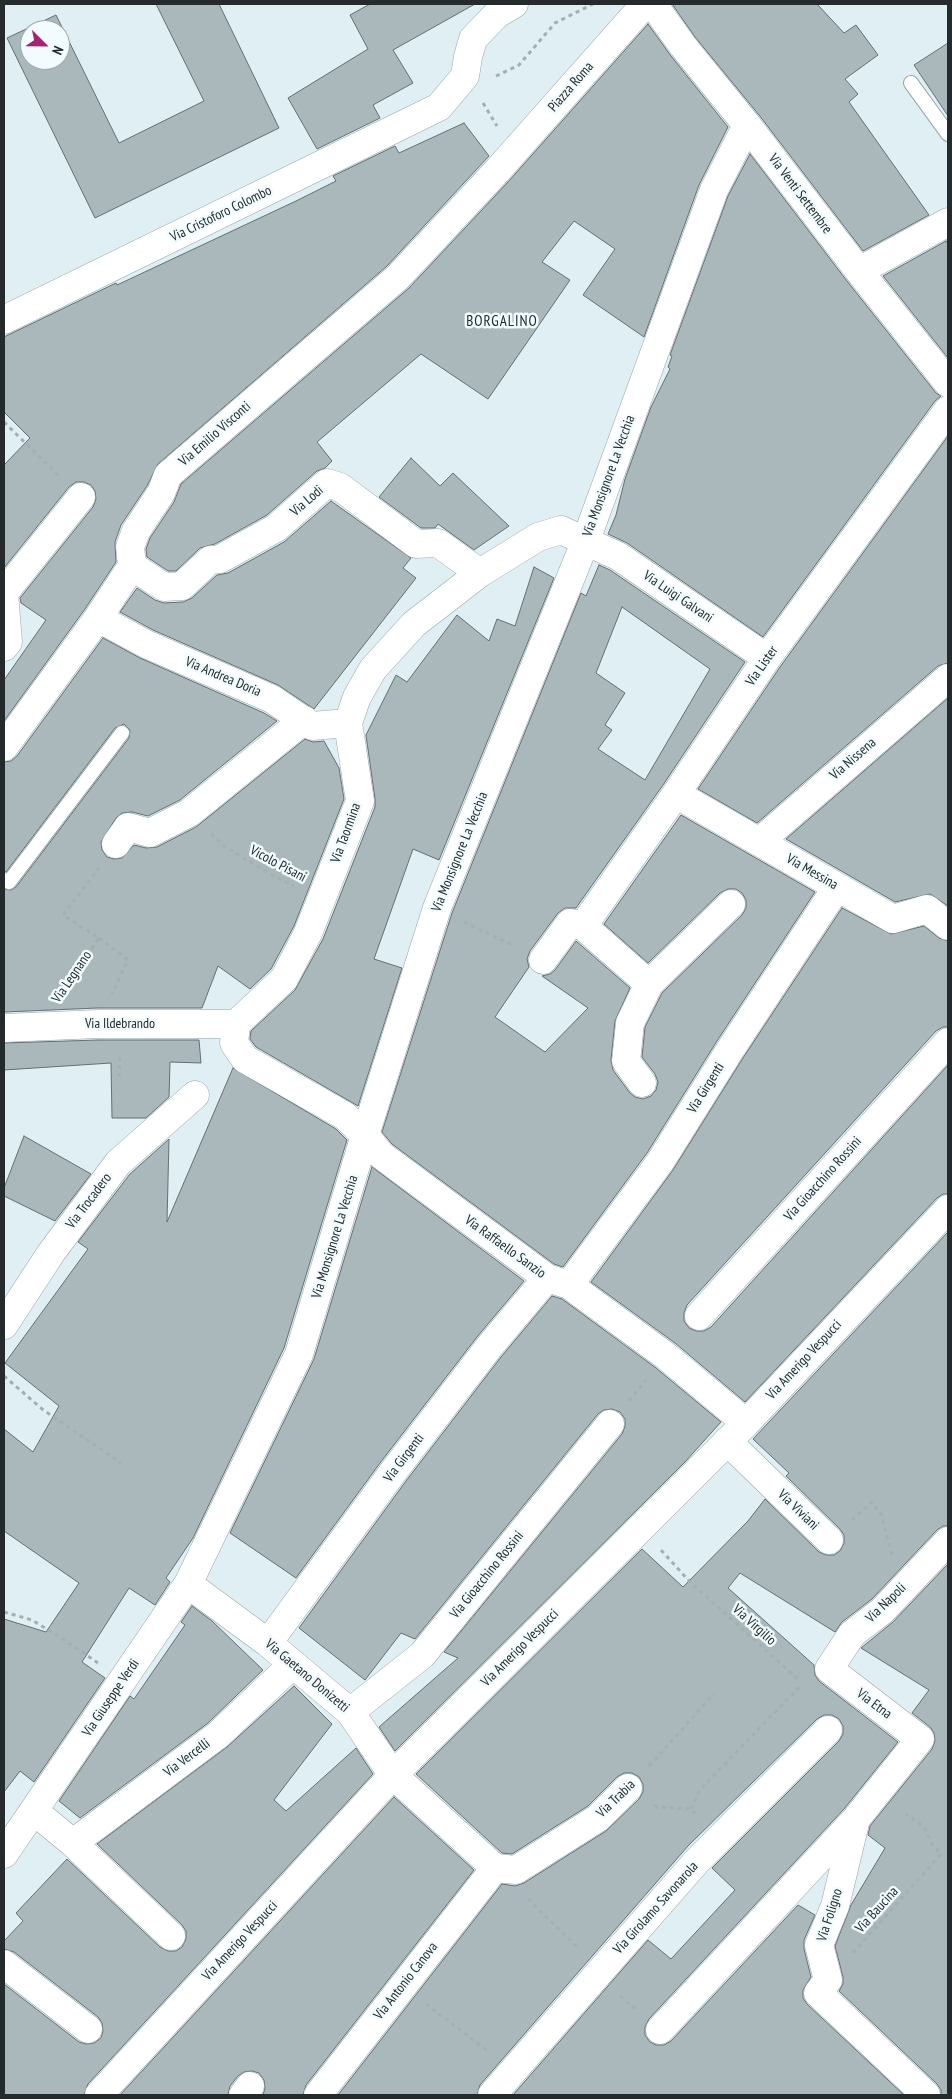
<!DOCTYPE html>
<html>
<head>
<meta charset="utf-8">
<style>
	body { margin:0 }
	#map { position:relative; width:952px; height:2099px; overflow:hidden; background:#e0eff4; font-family:"PT Sans Narrow",sans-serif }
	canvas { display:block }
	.frame { position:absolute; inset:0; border:5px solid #252b2c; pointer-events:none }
	.north { position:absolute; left:20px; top:20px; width:50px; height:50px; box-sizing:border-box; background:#f2fbfe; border:1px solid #a0a8aa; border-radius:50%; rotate:113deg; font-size:14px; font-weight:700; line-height:20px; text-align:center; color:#252b2c }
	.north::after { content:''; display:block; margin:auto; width:18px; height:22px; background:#a42372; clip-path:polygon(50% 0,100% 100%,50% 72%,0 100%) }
</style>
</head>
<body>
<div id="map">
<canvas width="952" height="2099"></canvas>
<div class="frame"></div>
<div class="north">N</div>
</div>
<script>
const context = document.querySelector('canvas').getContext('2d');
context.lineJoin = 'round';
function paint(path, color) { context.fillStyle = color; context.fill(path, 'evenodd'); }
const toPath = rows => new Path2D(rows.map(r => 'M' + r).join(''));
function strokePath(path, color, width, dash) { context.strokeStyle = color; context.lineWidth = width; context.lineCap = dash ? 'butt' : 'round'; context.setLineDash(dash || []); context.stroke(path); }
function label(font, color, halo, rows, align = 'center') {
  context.font = font + ' "PT Sans Narrow",sans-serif'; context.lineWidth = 5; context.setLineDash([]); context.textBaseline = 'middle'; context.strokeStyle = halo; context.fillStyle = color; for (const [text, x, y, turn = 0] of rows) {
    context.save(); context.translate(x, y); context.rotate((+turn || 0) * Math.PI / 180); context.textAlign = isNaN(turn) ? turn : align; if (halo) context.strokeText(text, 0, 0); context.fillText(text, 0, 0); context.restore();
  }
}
const building = toPath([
	[156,4,219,4,279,128,95,218,7,38,56,15,119,143,204,101,156,4],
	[30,30,60,30,60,60,30,60,30,30],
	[370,4,475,4,393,50,413,83,373,105,380,118,317,149,288,98,368,49,350,15,370,4],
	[672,4,817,4,844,33,856,25,878,55,845,79,858,94,849,102,929,215,863,251,759,115,695,37,672,4],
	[648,24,671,56,728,127,699,185,644,337,583,295,615,249,574,221,542,262,570,280,488,399,421,354,317,442,332,461,325,468,317,471,267,515,215,544,200,548,176,571,168,571,147,557,146,549,150,538,174,502,181,484,409,288,508,182,648,24],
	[948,43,948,116,914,65,948,43],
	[464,123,489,156,387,266,158,464,147,486,121,525,115,542,116,562,85,609,4,721,4,680,46,620,21,603,20,598,93,507,96,499,95,491,91,485,84,482,76,482,69,487,4,568,4,465,30,438,4,412,4,337,116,283,117,285,296,201,336,181,333,176,395,146,399,153,464,123],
	[750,154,847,281,936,393,941,396,935,401,763,637,627,543,608,534,616,515,625,479,651,407,670,369,668,367,672,356,670,355,728,196,750,154],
	[946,241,948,244,948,358,883,276,946,241],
	[948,436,948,663,938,666,757,823,698,789,780,667,948,436],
	[411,458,440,486,453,473,509,526,474,550,438,524,435,528,421,528,379,497,411,458],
	[331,501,411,558,403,568,416,578,314,709,278,685,153,630,120,612,137,588,155,600,164,603,183,602,192,598,217,575,228,573,284,542,331,501],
	[599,565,610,570,745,662,663,785,576,908,565,908,558,913,530,951,527,959,529,967,495,1017,545,1052,588,1008,542,976,550,974,555,970,576,941,630,988,615,1021,611,1060,613,1070,630,1093,635,1097,643,1099,651,1096,656,1090,658,1082,655,1074,642,1057,645,1027,662,993,742,915,746,908,746,900,742,893,736,889,728,889,720,893,648,963,604,924,681,815,815,892,717,1041,647,1153,563,1267,554,1264,392,1144,382,1132,452,913,581,593,586,596,599,565],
	[622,607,710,669,645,780,598,749,612,730,605,725,625,693,596,673,622,607],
	[534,567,554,578,439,860,413,849,374,959,402,968,358,1106,256,1047,250,1039,251,1031,295,990,323,939,375,807,375,799,366,735,396,675,407,682,457,615,489,641,497,619,515,626,534,567],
	[103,638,140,658,264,713,277,721,180,800,148,816,132,812,122,813,116,818,101,842,102,850,107,857,114,859,122,858,134,845,146,848,157,847,196,827,305,739,313,742,324,741,339,768,344,799,294,926,271,969,250,989,218,966,202,1008,97,1008,4,1012,4,889,11,890,16,887,129,738,130,730,124,724,115,728,6,872,4,871,4,762,11,761,17,756,103,638],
	[948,698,948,906,930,894,895,902,786,839,948,698],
	[842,908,891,934,924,926,939,938,948,941,948,1027,943,1027,936,1031,687,1305,684,1313,684,1321,689,1328,696,1331,704,1331,711,1327,948,1065,948,1194,943,1194,937,1198,745,1402,675,1343,591,1282,673,1170,743,1058,842,908],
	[98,1040,199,1040,201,1063,170,1062,169,1097,146,1118,112,1118,111,1063,4,1070,4,1043,98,1040],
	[233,1068,336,1129,347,1140,284,1348,193,1538,166,1578,170,1582,155,1605,129,1588,82,1662,105,1678,34,1782,20,1771,4,1792,4,1619,46,1632,79,1583,4,1531,4,1429,33,1452,59,1406,5,1363,88,1249,78,1242,130,1174,169,1139,167,1222,233,1068],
	[24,1136,91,1174,55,1221,4,1196,4,1188,24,1136],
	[372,1167,524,1281,477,1337,380,1463,296,1578,230,1533,314,1359,372,1167],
	[948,1232,948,1526,943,1526,937,1530,872,1599,842,1622,835,1632,740,1573,728,1588,814,1665,815,1675,819,1681,898,1742,844,1809,649,2019,645,2027,645,2035,650,2042,656,2045,664,2045,671,2041,798,1905,815,1915,804,1940,804,1949,811,1977,803,1990,803,1998,807,2004,904,2095,513,2095,648,1940,671,1959,735,1890,712,1868,839,1741,843,1734,843,1726,839,1719,832,1715,824,1715,817,1719,688,1846,480,2085,477,2095,338,2095,502,1884,515,1886,524,1883,606,1831,639,1799,643,1792,643,1784,639,1777,632,1773,624,1773,617,1777,588,1806,512,1854,502,1853,416,1774,642,1549,683,1587,748,1521,765,1499,819,1552,826,1555,834,1555,840,1551,844,1543,844,1535,840,1529,786,1476,789,1473,753,1439,948,1232],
	[552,1296,562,1299,656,1368,721,1422,685,1462,395,1751,379,1727,458,1658,444,1652,622,1434,625,1426,625,1419,620,1412,612,1409,604,1410,598,1414,415,1639,401,1633,365,1680,299,1628,406,1481,501,1357,552,1296],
	[948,1564,948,2095,941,2095,941,2090,937,2084,839,1991,843,1984,843,1977,835,1946,851,1905,885,1848,868,1835,870,1826,932,1749,935,1741,934,1733,930,1727,912,1713,929,1690,861,1648,893,1622,948,1564],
	[192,1606,212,1621,263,1670,208,1723,80,1818,59,1801,130,1696,134,1699,185,1625,181,1622,192,1606],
	[294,1686,332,1724,274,1800,286,1811,356,1748,373,1774,88,2084,84,2095,4,2095,4,1984,79,2042,86,2044,94,2043,101,2038,103,2031,102,2023,98,2017,14,1952,4,1949,4,1941,23,1921,16,1913,67,1859,160,1947,168,1951,176,1951,182,1947,186,1939,186,1931,182,1925,97,1844,227,1747,294,1686],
	[394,1797,474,1870,306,2085,303,2095,263,2095,265,2088,264,2080,259,2073,252,2071,244,2072,238,2076,230,2086,228,2095,120,2095,394,1797]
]);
paint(building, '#aab8bc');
strokePath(building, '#626f73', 1);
const lane = toPath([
	[911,83,948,134],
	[4,880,9,882,122,733]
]);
const street = toPath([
	[653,4,683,46,747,125,859,271,948,383],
	[859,271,948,222],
	[4,320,439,107,465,76,468,57,473,39,497,14,514,4],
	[132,566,164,587,182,586,210,560,220,559,276,528,327,483,340,487,416,544,438,543,480,573],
	[98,618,146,644,272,699,312,726,348,723],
	[4,647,8,642,4,593,81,497],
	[4,747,98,618,132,566,130,547,136,531,161,493,168,475,398,277,497,171,645,4],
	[676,794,893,919,927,909,948,926],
	[759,842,948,678],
	[116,844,128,827,150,833,189,813,304,720],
	[583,926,649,984],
	[543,960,570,923,583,926,676,794,767,658,948,410],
	[4,1028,98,1024,236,1024],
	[642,1083,626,1061,630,1023,649,984,731,904],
	[569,1285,660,1162,730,1050,837,887],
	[699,1316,948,1042],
	[4,1325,51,1253,118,1163,195,1095],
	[746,1423,666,1356,569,1285,547,1278,381,1155,365,1135,345,1116,245,1059,234,1043,236,1024,284,979,308,933,360,801,348,723,357,697,373,669,414,624,480,573,538,537,561,530,618,556,767,658],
	[727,1441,829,1540],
	[188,1584,268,1643,350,1712,393,1775,495,1868],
	[268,1643,393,1472,489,1347,547,1278],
	[350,1712,422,1655,610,1424],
	[34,1811,73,1843,171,1936],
	[73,1843,218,1735,293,1664],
	[4,1854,188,1584,299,1354,365,1135,437,908,586,540,714,190,747,125],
	[495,1868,516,1870,598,1818,628,1788],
	[4,1964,88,2029],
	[660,2030,855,1820],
	[99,2095,393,1775,746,1423,948,1209],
	[243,2095,250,2086],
	[318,2095,495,1868],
	[492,2095,697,1861,828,1730],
	[926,2095,818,1993,828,1980,819,1945,835,1906,856,1819,920,1739,829,1669,852,1634,882,1611,948,1541]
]);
strokePath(lane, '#98a6aa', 16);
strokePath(street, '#98a6aa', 29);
strokePath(toPath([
	[496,76,519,65,555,23,593,4],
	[483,103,497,126],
	[4,422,59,476],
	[211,834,224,846,270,874,294,886],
	[464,922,515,946],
	[99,938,128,960,112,994],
	[60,995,99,938,63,915,99,868],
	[119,1077,120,1055],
	[4,1376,42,1409,121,1463],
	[629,1401,646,1380],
	[852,1520,872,1502,881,1514,892,1555],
	[661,1550,691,1583,800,1681],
	[4,1612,32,1620,66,1641,98,1663],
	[649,1766,714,1694],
	[654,1805,657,1807,691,1809,698,1817],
	[691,1809,699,1791,802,1684],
	[528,1899,579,1949],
	[853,1953,941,1854,933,1845,924,1827,902,1811],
	[620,1996,637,2010],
	[426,2004,489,2052]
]), '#a3afb2', 3, [4, 4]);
strokePath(lane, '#fff', 14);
strokePath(street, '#fff', 28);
label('14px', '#252b2c', '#f2fbfe', [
	["Piazza Roma",571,87,-49],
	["Via Venti Settembre",800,194,53],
	["Via Cristoforo Colombo",221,214,-26],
	["Via Emilio Visconti",215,434,-41],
	["Via Monsignore La Vecchia",609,476,-70],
	["Via Lodi",307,501,-41],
	["Via Luigi Galvani",678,597,34],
	["Via Lister",762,666,-55],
	["Via Andrea Doria",223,677,23],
	["Via Nissena",853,759,-41],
	["Via Taormina",346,833,-70],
	["Via Monsignore La Vecchia",460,852,-68],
	["Vicolo Pisani",278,864,28],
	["Via Messina",812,872,30],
	["Via Legnano",72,977,-56],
	["Via Ildebrando",120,1024],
	["Via Girgenti",706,1088,-58],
	["Via Gioacchino Rossini",823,1179,-48],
	["Via Trocadero",89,1201,-53],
	["Via Monsignore La Vecchia",335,1237,-73],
	["Via Raffaello Sanzio",505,1247,36],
	["Via Amerigo Vespucci",804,1360,-47],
	["Via Girgenti",404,1458,-53],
	["Via Viviani",798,1510,44],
	["Via Gioacchino Rossini",487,1575,-51],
	["Via Napoli",886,1603,-44],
	["Via Virgilio",754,1625,42],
	["Via Amerigo Vespucci",520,1648,-45],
	["Via Gaetano Donizetti",307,1676,40],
	["Via Giuseppe Verdi",111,1698,-56],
	["Via Etna",874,1704,37],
	["Via Vercelli",187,1758,-37],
	["Via Trabia",616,1799,-44],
	["Via Girolamo Savonarola",656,1908,-48],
	["Via Baucina",877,1910,-48],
	["Via Foligno",830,1915,-72],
	["Via Amerigo Vespucci",240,1941,-47],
	["Via Antonio Canova",406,1981,-52]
]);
context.letterSpacing = '1px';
label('15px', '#252b2c', '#f2fbfe', [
	["BORGALINO",502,322]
]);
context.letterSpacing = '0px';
</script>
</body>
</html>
